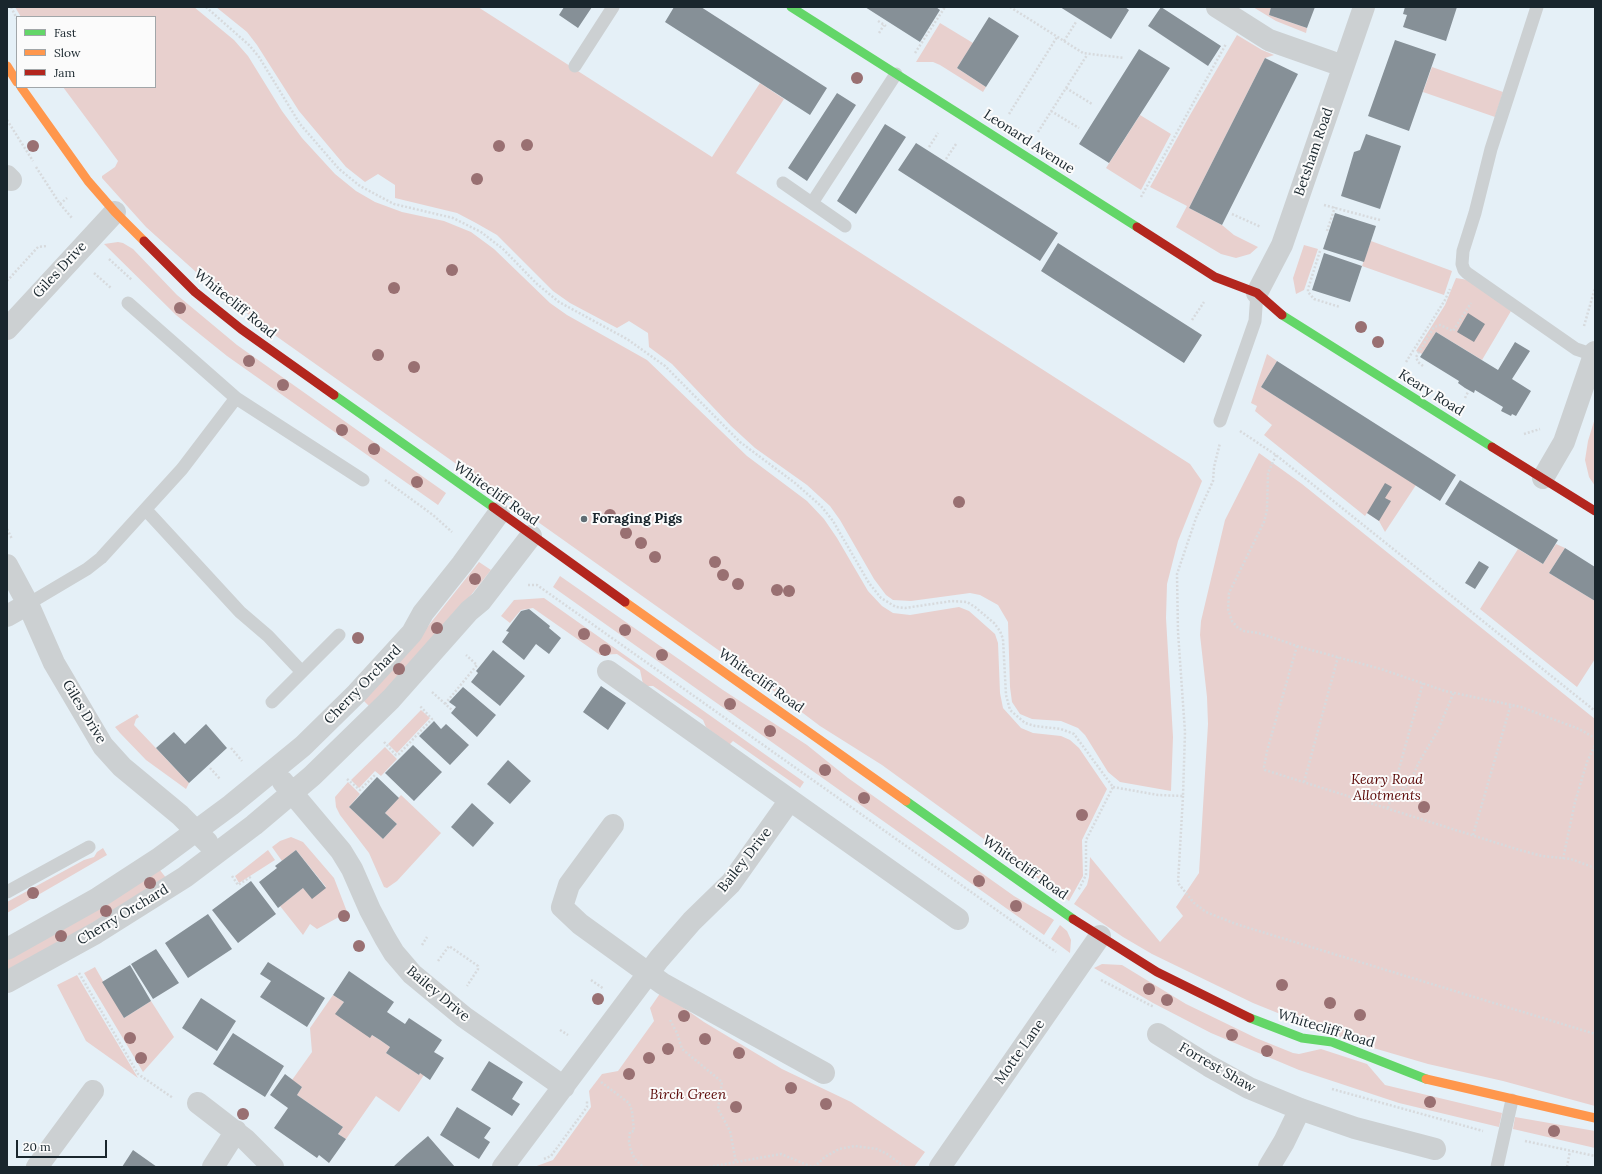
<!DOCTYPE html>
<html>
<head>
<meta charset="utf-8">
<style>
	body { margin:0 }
	#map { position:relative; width:1602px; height:1174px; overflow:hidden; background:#e5f0f7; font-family:Lora,serif }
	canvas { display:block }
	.frame { position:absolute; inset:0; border:8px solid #19262d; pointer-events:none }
	.legend { position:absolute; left:16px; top:16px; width:140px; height:72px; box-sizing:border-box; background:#fbfbfb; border:1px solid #a1a6a9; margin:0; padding:5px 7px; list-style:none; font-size:12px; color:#19262d }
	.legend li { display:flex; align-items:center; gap:8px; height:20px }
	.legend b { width:20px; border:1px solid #a1a6a9 }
	.scale { position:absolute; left:16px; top:1140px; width:91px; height:18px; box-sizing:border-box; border:2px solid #19262d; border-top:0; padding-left:5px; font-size:12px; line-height:14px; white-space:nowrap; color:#19262d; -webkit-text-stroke:3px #fbfbfb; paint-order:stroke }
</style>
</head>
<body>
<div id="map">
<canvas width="1602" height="1174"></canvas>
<div class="frame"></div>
<ul class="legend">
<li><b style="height:5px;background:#63d668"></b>Fast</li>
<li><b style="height:5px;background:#ff974d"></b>Slow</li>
<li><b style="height:5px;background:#b3261e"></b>Jam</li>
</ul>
<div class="scale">20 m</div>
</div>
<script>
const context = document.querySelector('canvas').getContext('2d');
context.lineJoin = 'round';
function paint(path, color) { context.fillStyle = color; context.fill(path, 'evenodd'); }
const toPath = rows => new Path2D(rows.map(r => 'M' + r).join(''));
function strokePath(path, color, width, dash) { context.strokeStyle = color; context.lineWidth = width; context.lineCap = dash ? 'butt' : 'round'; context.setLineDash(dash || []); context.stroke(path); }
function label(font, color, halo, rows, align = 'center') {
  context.font = font + ' Lora,serif'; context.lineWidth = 4; context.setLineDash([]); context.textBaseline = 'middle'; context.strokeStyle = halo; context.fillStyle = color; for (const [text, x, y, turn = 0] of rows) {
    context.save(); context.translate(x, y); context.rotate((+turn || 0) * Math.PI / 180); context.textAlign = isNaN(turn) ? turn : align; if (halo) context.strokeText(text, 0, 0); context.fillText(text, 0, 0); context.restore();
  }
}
paint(toPath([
	[15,7,194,7,234,40,248,56,282,111,302,138,335,174,356,191,375,202,402,212,444,221,471,232,494,249,550,303,567,315,647,360,747,456,807,501,824,519,837,538,868,591,882,606,893,613,910,615,959,607,969,611,995,634,998,643,1000,693,1003,708,1021,728,1033,733,1061,736,1070,740,1079,748,1107,789,1082,840,1083,876,1069,901,882,765,820,726,738,664,269,331,196,272,146,227,102,178,102,176,115,167,118,161,63,87,155,87,155,17,21,17],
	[216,7,478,7,712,157,760,83,784,99,736,173,1190,464,1202,481,1178,541,1167,584,1166,618,1173,737,1171,791,1120,782,1108,772,1085,735,1078,728,1061,721,1032,719,1020,714,1012,702,1010,687,1008,622,998,605,980,595,970,593,911,601,893,600,886,595,874,579,840,520,830,506,807,485,755,448,731,426,672,364,649,347,648,333,629,321,617,328,570,303,553,291,497,235,476,223,457,213,395,198,395,185,378,174,365,182,346,167,299,111,257,45,247,32],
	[1253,7,1271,7,1269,15,1307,28,1306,33,1276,21],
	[940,23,973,43,957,68,986,87,983,92,940,65,933,62,916,62],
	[1237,35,1262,50,1274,55,1265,58,1189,208,1222,225,1234,235,1258,247,1250,254,1236,258,1221,254,1176,227,1187,206,1150,187,1190,115],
	[1432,67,1503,92,1495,117,1423,92],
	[1140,115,1171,134,1141,190,1106,168],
	[1371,241,1452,271,1444,295,1362,266],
	[118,242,123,243,133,249,177,295,237,345,446,493,438,505,227,356,176,315,104,244],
	[1304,245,1318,249,1304,290,1296,294,1293,278],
	[1456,278,1468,280,1511,311,1482,360,1436,332,1422,354,1416,351,1445,305],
	[1267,354,1277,361,1261,387,1416,485,1385,532,1379,521,1367,513,1365,516,1264,435,1272,425,1255,411,1257,406,1251,403],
	[1595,418,1595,486,1589,477,1585,460,1588,441],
	[1259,453,1302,484,1595,719,1595,1106,1503,1081,1428,1064,1353,1042,1310,1026,1253,1003,1152,954,1123,937,1074,904,1087,885,1089,877,1090,857,1160,942,1183,916,1176,907,1199,873,1208,724,1207,697,1200,635,1201,621,1225,520],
	[1556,544,1565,548,1549,573,1595,601,1595,659,1577,687,1480,609,1518,549,1543,564],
	[479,562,491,570,443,630,371,708,362,699,425,630],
	[560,576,723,690,807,745,848,778,1014,896,1051,918,1054,920,1044,935,553,587],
	[544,598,804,782,800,788,733,741,729,745,706,727,703,720,653,686,647,686,643,684,640,670,617,654,600,655,533,608,521,610,510,623,501,616,514,600],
	[421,710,430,718,397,753,388,744],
	[137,714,139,717,136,719,134,725,189,783,186,789,146,760,120,733,115,727],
	[385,747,397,759,381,776,375,771,359,788,351,780],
	[348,782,360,794,349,807,383,839,397,824,385,813,401,795,441,833,397,881,387,888,384,887,369,853,340,815,336,807,335,797],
	[291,837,303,842,334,878,349,917,342,921,339,917,317,929,310,924,303,935,280,906,303,888,326,887,296,850,282,861,272,847,280,841],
	[103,848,107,855,7,913,7,902,84,860,94,857,97,852],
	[268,850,275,860,239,883,235,876],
	[159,869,167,879,7,973,7,958],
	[1060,925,1067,931,1071,940,1070,953,1051,939],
	[1102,964,1122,965,1186,1004,1256,1038,1293,1053,1299,1054,1321,1049,1367,1064,1385,1085,1502,1113,1499,1127,1399,1103,1299,1070,1211,1033,1153,1003,1094,968],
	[95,967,124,1018,151,1001,174,1037,143,1072,84,973],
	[77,975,94,1004,138,1078,86,1041,57,985],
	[661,992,704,1022,782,1069,851,1102,925,1152,914,1167,534,1167,553,1160,591,1107,589,1091,602,1074,618,1071,654,1021,650,1008],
	[333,995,344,1002,336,1014,380,1040,390,1047,386,1053,419,1075,420,1073,424,1075,399,1112,376,1096,346,1139,338,1134,343,1127,297,1095,302,1087,292,1080,312,1052,310,1028],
	[1515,1117,1595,1131,1595,1148,1513,1129]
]), '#e8d0ce');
paint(toPath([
	[564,7,592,7,578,28,559,15],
	[674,7,701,7,827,88,810,115,665,22],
	[865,7,936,7,940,10,920,42],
	[1060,7,1125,7,1129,10,1111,39],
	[1161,7,1221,46,1208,66,1148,26],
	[1271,7,1315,7,1307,28,1269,15],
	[1405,7,1457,7,1446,41,1403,27,1407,15,1403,14],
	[989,17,1019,36,986,87,957,68],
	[1395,40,1436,54,1409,131,1368,116],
	[1139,49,1170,68,1109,163,1079,144],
	[1265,58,1298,74,1222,225,1189,208],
	[837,93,856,105,807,181,788,168],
	[885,124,906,137,856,214,837,201],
	[1366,134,1401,146,1380,209,1341,196,1354,152,1360,150],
	[916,143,1058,233,1040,261,898,170],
	[1335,213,1376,226,1364,262,1323,249],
	[1058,243,1202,335,1184,363,1041,271],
	[1324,253,1362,266,1350,302,1312,290],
	[1468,313,1485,324,1474,342,1457,332],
	[1436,332,1498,370,1515,342,1530,351,1512,379,1531,391,1516,416,1512,414,1511,416,1501,411,1503,407,1475,390,1474,393,1465,388,1458,383,1459,381,1420,357],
	[1277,361,1456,475,1440,501,1261,387],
	[1460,480,1558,540,1543,564,1445,504],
	[1385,483,1392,487,1385,498,1391,501,1379,521,1367,513],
	[1565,548,1595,567,1595,601,1549,573],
	[1479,561,1489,567,1475,589,1465,583],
	[529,609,550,626,549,628,561,638,549,654,536,644,524,660,502,642,509,632,506,631,521,611],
	[493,650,525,676,500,706,471,682,478,673,476,671],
	[601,686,626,703,608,730,583,712],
	[463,687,496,715,477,737,451,713,456,707,449,702],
	[434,721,441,729,446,724,469,745,450,765,419,736],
	[206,724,227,748,189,783,156,748,174,732,185,744],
	[413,745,442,772,414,801,385,773],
	[508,760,531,781,510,804,487,784],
	[377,777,399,798,385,813,397,824,383,839,349,807],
	[472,803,494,823,473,847,451,827],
	[296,850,326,888,312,899,303,888,278,908,259,882,277,868,275,866],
	[251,881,276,914,238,943,212,910],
	[208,914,232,949,188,978,165,943],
	[156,949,179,983,153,999,131,964],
	[268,962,325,998,307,1027,260,997,271,981,260,974],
	[130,965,151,1001,124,1018,102,982],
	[349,971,394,1002,387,1012,405,1024,409,1018,442,1040,434,1052,444,1058,430,1080,420,1073,419,1075,386,1053,390,1047,380,1040,372,1035,370,1038,335,1014,344,1002,333,995],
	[201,998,236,1021,217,1051,182,1028],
	[233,1033,284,1066,265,1097,213,1064],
	[489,1061,523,1082,512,1099,520,1104,512,1116,471,1090],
	[285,1074,302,1087,297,1095,343,1127,338,1134,346,1139,329,1163,319,1155,317,1158,274,1128,288,1108,270,1095],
	[457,1107,491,1128,484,1138,490,1142,479,1159,440,1135],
	[428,1136,455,1167,393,1167,407,1154],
	[133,1150,157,1167,122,1167]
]), '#869097');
strokePath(toPath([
	[11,7,17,19],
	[206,7,249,45,259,57,300,124,339,169,360,186,394,204,453,218,481,232,503,249,537,284,559,302,627,339,665,366,740,442,795,483,821,506,833,521,869,583,881,598,896,607,905,608,952,601,967,602,975,607,994,623,1000,631,1003,639,1006,695,1010,710,1025,723,1035,726,1061,729,1074,734,1113,787,1086,840,1086,875,1078,891],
	[1010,7,1083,53,1124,58],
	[878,21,886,26],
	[879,33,884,25],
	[1064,41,1076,22],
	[915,53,945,7],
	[1066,88,1092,104],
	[1051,111,1079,128],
	[1009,114,1057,37],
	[7,120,33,161],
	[1038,132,1087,55],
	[929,147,938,133],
	[946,159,956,144],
	[36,167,60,204,72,218],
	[1141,197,1226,44],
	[60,204,67,198],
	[1324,205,1380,220],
	[1232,214,1261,227],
	[1327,231,1335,207],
	[1320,251,1308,289,1308,292,1314,299,1340,307],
	[109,259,132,280],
	[94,273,111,288],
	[7,281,38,247,47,246],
	[1192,320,1204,302],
	[1584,326,1595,288],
	[1406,362,1445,300,1450,289],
	[1423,366,1418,362,1416,357,1434,327,1440,325,1453,331,1471,303],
	[1465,398,1468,392],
	[1240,431,1276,455,1595,711],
	[1524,434,1540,429],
	[1276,455,1268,473,1267,510,1264,522,1229,593,1228,609,1232,621,1238,628,1244,631,1258,633,1274,638,1297,646,1381,669,1445,691,1521,707,1579,729,1595,738],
	[385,480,433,515,452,532],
	[7,529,12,539],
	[528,585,537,585,1056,952],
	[1297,646,1267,751,1264,767,1265,770,1516,849,1542,856,1571,859,1595,868],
	[432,692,452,710],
	[445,704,477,665,466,655],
	[384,742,396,755,399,754,432,719,420,706],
	[231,748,242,761],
	[210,768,220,779],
	[347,779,360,790,376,774],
	[1304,782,1338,657],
	[1113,787,1158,795,1183,796,1185,732,1178,632,1177,574,1196,518,1213,481,1214,467,1220,443],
	[1183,796,1178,883,1194,903,1206,912,1236,924,1595,1034],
	[1390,800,1410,783,1418,764,1438,730,1454,692],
	[1388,808,1423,683],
	[1473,835,1511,704],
	[1563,859,1575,802,1587,762,1595,745],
	[232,876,238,885,252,876],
	[422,945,427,937],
	[438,961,449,946,478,966,478,969,467,986],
	[79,973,138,1074,173,1098],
	[591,980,604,989],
	[1101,980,1154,1007],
	[670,1020,677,1033,682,1049,722,1082,718,1109,730,1131,736,1162],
	[560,1030,568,1035],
	[601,1082,629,1103,632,1111,634,1131,630,1132,629,1142,631,1151,635,1159,643,1167],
	[1332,1089,1483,1131],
	[1525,1141,1595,1156],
	[544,1159,551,1156,587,1107,587,1100],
	[709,1167,781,1154,812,1167],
	[814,1167,825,1157,839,1149,855,1146,877,1149,887,1154,905,1167],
	[1567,1167,1570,1151]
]), '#d7dadd', 2.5, [2, 2]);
strokePath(toPath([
	[1537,7,1491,149,1475,213,1463,251,1462,264,1464,270,1467,273,1576,349,1594,355],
	[575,66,613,7],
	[783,183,845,226],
	[812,203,896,74],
	[128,303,236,398,363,480],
	[1220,421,1255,321,1257,293],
	[146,510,240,612,268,636,302,672],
	[28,604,87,569,101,558,182,469,236,398],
	[272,702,339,635],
	[7,892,89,847],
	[1497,1167,1512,1100]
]), '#ccd0d2', 13);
strokePath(toPath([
	[1217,7,1269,40,1343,66],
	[7,176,11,180],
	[1257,293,1282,245,1364,7],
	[7,329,115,212],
	[1543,478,1564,442,1595,352],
	[7,565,28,604,54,663,103,746,122,767,180,815,207,842],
	[7,616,28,604],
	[608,671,958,919],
	[283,782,341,851,352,869,370,910,385,938,394,953,412,974,464,1017,564,1087],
	[613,825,569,885,562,907,580,924,663,984,824,1073],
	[7,949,98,898,158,859,231,805,303,746,357,693,412,633,423,613,462,564,499,513],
	[7,982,96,933,185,877,254,825,312,776,391,699,469,611,481,601,531,536],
	[1158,1034,1209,1066,1249,1088,1300,1109,1355,1128,1435,1149],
	[198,1103,246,1140,273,1167],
	[37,1167,93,1091],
	[213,1167,236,1131],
	[503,1167,659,959,692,921,731,883,790,800],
	[940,1167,1100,936],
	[1269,1167,1284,1142,1300,1109]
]), '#ccd0d2', 22);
strokePath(toPath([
	[791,7,1137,227],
	[1282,315,1492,447],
	[334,395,493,507],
	[906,801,1073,919],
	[1250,1018,1302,1038,1332,1042,1426,1079]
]), '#63d668', 9);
strokePath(toPath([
	[7,66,17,82],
	[21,87,88,181,115,212,144,241],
	[625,602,906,801],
	[1426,1079,1595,1118]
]), '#ff974d', 9);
strokePath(toPath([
	[1137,227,1215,277,1257,293,1282,315],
	[144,241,195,292,241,329,334,395],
	[1492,447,1595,511],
	[493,507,625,602],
	[1073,919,1157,972,1250,1018]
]), '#b3261e', 9);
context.fillStyle = '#997072';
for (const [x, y] of [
	[857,78],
	[527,145],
	[33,146],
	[499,146],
	[477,179],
	[452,270],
	[394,288],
	[180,308],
	[1361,327],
	[1378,342],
	[378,355],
	[249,361],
	[414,367],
	[283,385],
	[342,430],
	[374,449],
	[417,482],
	[959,502],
	[610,515],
	[626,533],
	[641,543],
	[655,557],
	[715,562],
	[723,575],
	[475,579],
	[738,584],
	[777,590],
	[789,591],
	[437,628],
	[625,630],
	[584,634],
	[358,638],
	[605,650],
	[662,655],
	[399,669],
	[730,704],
	[770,731],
	[825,770],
	[864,798],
	[1424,807],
	[1082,815],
	[979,881],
	[150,883],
	[33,893],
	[1016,906],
	[106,911],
	[344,916],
	[61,936],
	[359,946],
	[1282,985],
	[1149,989],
	[598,999],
	[1167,1000],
	[1330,1003],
	[1360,1015],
	[684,1016],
	[1232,1035],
	[130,1038],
	[705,1039],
	[668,1049],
	[1267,1051],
	[739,1053],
	[141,1058],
	[649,1058],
	[629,1074],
	[791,1088],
	[1430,1102],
	[826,1104],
	[736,1107],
	[243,1114],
	[1554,1131]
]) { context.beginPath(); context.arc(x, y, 6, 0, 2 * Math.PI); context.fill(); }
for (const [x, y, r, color] of [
	[584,519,4,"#606d74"]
]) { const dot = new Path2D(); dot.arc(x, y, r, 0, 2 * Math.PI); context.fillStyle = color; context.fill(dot); strokePath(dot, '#fbfbfb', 1.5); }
label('14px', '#19262d', '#fbfbfb', [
	["Leonard Avenue",1029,142,33],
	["Betsham Road",1314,152,-71],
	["Giles Drive",60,270,-47],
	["Whitecliff Road",235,304,39],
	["Keary Road",1431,393,32],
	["Whitecliff Road",496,494,35],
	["Whitecliff Road",761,681,35],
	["Cherry Orchard",363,685,-46],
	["Giles Drive",84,712,59],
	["Bailey Drive",745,860,-52],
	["Whitecliff Road",1025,868,35],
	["Cherry Orchard",123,915,-31],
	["Bailey Drive",438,994,40],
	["Whitecliff Road",1326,1029,17],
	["Motte Lane",1020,1052,-55],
	["Forrest Shaw",1217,1068,30]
]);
label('bold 14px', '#19262d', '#fbfbfb', [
	["Foraging Pigs",592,519]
], 'left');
label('italic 14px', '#5a0705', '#fbfbfb', [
	["Keary Road",1387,780],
	["Allotments",1387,796],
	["Birch Green",688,1095]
]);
</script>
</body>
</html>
